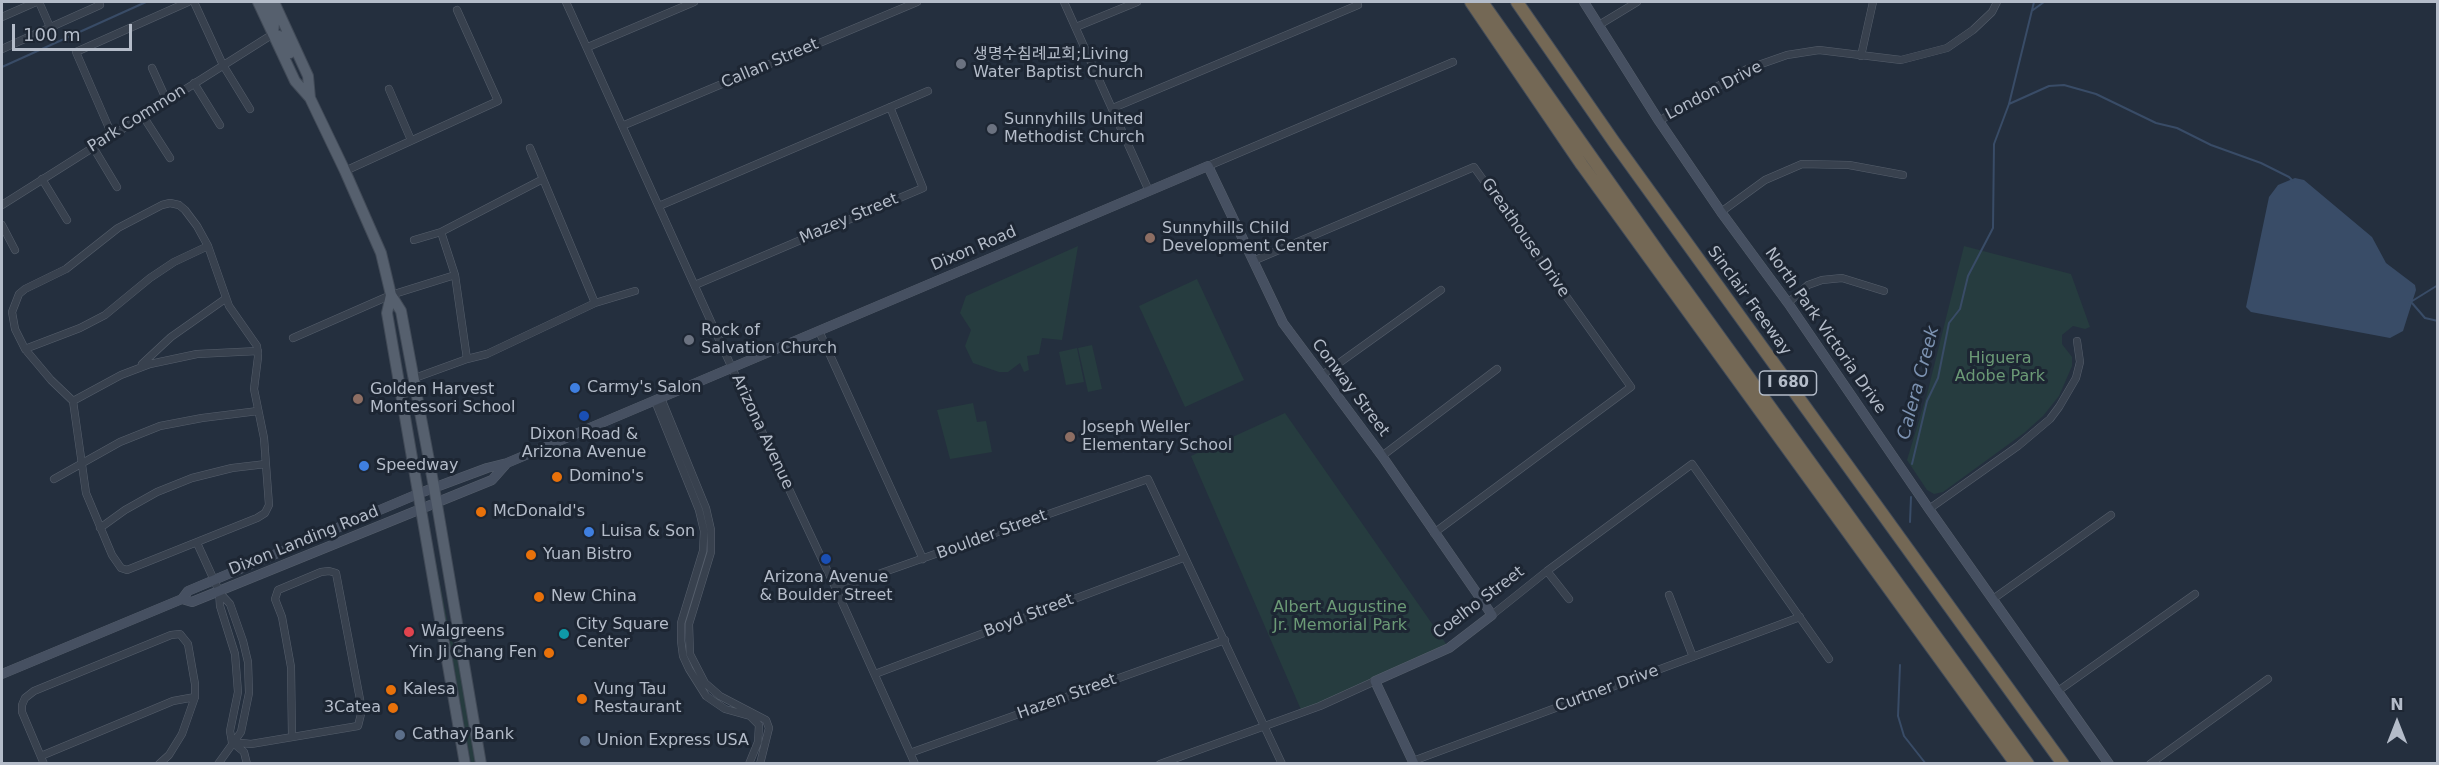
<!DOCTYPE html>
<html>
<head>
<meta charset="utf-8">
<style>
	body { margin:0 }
	#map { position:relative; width:2439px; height:765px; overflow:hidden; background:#242f3e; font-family:"DejaVu Sans",sans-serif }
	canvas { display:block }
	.frame { position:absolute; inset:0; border:3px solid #b4bcc9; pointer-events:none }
	.north { position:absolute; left:2367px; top:693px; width:60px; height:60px; -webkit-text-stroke:4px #1d2633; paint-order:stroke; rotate:0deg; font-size:16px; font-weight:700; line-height:24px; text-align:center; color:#b4bcc9 }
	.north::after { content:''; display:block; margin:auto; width:21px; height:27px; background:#b4bcc9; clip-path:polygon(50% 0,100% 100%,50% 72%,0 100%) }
	.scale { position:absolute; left:12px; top:24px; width:120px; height:27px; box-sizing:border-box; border:3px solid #b4bcc9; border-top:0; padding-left:8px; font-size:18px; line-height:21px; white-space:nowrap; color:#b4bcc9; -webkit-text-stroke:4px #1d2633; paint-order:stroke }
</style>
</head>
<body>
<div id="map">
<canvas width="2439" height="765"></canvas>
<div class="frame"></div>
<div class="north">N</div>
<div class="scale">100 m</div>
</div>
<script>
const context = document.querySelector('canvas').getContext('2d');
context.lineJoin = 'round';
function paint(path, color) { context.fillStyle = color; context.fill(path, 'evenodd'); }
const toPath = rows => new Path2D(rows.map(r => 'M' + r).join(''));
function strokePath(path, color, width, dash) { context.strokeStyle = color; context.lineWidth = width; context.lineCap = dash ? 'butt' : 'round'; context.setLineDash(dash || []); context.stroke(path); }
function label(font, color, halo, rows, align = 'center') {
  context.font = font + ' "DejaVu Sans","Noto Sans KR",sans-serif'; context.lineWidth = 6; context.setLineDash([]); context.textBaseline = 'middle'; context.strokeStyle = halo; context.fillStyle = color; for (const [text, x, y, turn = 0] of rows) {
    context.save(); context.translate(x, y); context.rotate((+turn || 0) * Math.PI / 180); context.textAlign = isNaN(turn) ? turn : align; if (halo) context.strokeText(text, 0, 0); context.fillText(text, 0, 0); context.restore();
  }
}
paint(toPath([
	[1078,246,1062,340,1042,338,1039,354,1027,356,1029,370,1024,372,1020,363,1008,372,999,372,973,363,965,346,971,330,960,313,966,296],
	[1964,246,2071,274,2090,327,2085,329,2073,326,2062,335,2062,344,2072,357,2072,366,2059,396,2043,416,2024,433,1943,492,1934,494,1927,490,1907,460,1927,394],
	[1197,279,1244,380,1185,407,1139,306],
	[1092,345,1102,389,1088,392,1078,348],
	[1077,348,1084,382,1066,385,1059,352],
	[973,403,977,422,986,421,992,452,950,459,937,410],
	[1285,413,1449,648,1302,712,1191,456],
	[427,517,450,634,459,663,476,763,471,763]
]), '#263c3f');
paint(toPath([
	[2295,178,2304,180,2372,237,2386,263,2415,285,2416,290,2403,331,2390,338,2251,312,2246,307,2269,197,2278,185]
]), '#394c67');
strokePath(toPath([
	[2033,10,2044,2],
	[2,67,146,2],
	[2009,104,2049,86,2064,85,2096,94,2156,123,2177,128,2211,145,2261,163,2289,177,2293,181],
	[2409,303,2438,285],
	[2412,303,2425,318,2438,321],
	[1912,464,1927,401,1938,378,1949,323,1960,309,1968,276,1993,228,1994,144,2009,104,2034,2],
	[1910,522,1911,497],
	[1900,665,1898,716,1904,736,1926,764]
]), '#394c67', 2);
const street = toPath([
	[39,2,50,27],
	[194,2,223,65,250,109],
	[566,2,732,368,836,589,915,764],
	[1064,2,1149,191],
	[2,17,36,2],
	[1599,25,1637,2],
	[1076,27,1137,2],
	[588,47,694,2],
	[2,49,100,5,98,2],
	[1861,56,1873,2],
	[152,68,167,101],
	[194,83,220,125],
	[389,89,411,140],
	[1113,108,1358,5,1356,2],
	[143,116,170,158],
	[1659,121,1747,69,1787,55,1819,50,1901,60,1947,48,1973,30,1992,12,1997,2],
	[622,126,917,2],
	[112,135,76,52,188,2],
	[93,147,117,187],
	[530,148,595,303],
	[1208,166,1453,62],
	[345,171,498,101,457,10],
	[42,179,67,220],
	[170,203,179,205,185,210,197,226,208,246,229,306,257,346,258,357,254,389,264,438,269,505,265,513,257,518,127,570,121,568,112,555,86,493,73,401,51,380,25,349,15,329,12,312,19,294,25,289,66,269,118,228,162,205,170,203],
	[2,205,273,34],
	[659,206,928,91],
	[1721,212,1765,180,1802,164,1849,165,1903,175],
	[2,225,15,250],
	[441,232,455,275,467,359],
	[414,240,441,232,543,179],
	[1253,261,1474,167,1631,387,1434,533],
	[695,285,923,188,890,107],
	[1788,303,1808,285,1822,280,1842,278,1884,291],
	[819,331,923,559],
	[293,338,391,295,455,275],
	[25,349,80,328,105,315,150,278,174,262,208,246],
	[142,364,171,337,225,299],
	[1321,376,1441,290],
	[412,379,467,359,487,354,595,303,635,291],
	[661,398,706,508,711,530,711,552,689,624,690,654,705,683,720,696,766,720,769,728,760,764],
	[73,401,121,375,150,364,197,354,258,351],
	[655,401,699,510,704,531,703,551,681,623,681,641,683,656,689,669,706,696,725,709,750,716,759,725,758,742,749,764],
	[1382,456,1497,369],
	[54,479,120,442,160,426,202,418,258,411],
	[1929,509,2018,446,2050,419,2059,407,2076,378,2080,362,2077,341],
	[100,528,125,510,157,492,192,478,232,468,266,464],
	[197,543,219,591,220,606,235,654,238,692,230,731,232,742],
	[1547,571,1569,599],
	[836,589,1148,479,1282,764],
	[1669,595,1693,657],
	[1993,599,2111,515],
	[1492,615,1547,571,1692,464,1829,659],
	[875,674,1183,558],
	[2058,691,2195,594],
	[232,742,251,744,358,726,362,710,336,573,329,571,321,572,278,590,275,599,282,617,291,667,292,737],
	[232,742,244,752,247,764],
	[910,753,1225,640],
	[41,756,173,701,195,697],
	[1413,761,1800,617],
	[44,764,22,712,22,705,25,698,34,691,171,635,180,634,188,644,195,684,195,697,182,734,169,755,159,764],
	[218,764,241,732,249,693,248,662,243,641,230,604,219,592],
	[1160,764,1320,706,1375,681],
	[2150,764,2268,679]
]);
const secondary = toPath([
	[1584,2,1659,121,1721,212,1788,303,1929,509,2109,764],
	[182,599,192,602,492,480,507,463],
	[2,674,182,599,188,591,420,493,487,468,507,463,1208,166,1283,323,1382,456,1492,615,1449,648,1375,681,1414,764]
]);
const primary = toPath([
	[258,2,295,81,310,98,345,171,381,253,391,295,401,311,434,487,481,764],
	[267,2,274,23,273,34,282,37,290,53],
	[274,2,308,76,310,98],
	[391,295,387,313,465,764]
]);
const highway = toPath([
	[1471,2,1582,165,2016,764],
	[1482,2,1664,260,2028,764],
	[1517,2,1614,142,2063,764]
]);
strokePath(street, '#565f6c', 8);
strokePath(secondary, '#565f6c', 10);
strokePath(primary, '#414a57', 12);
strokePath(highway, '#434c59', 14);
strokePath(street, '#38414e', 7);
strokePath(secondary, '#465061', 9);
strokePath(primary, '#56606e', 10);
strokePath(highway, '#746855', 12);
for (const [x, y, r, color] of [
	[961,64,6,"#6b7280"],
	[992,129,6,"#6b7280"],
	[1150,238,6,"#8d6e63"],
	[689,340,6,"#6b7280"],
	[575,388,6,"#3f7fe0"],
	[358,399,6,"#8d6e63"],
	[584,416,6,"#1a4fb4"],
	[1070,437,6,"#8d6e63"],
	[364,466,6,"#3f7fe0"],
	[557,477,6,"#e8710a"],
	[481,512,6,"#e8710a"],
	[589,532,6,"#3f7fe0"],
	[531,555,6,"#e8710a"],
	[826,559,6,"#1a4fb4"],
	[539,597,6,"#e8710a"],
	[409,632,6,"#e0444e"],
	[564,634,6,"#0f9aa8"],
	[549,653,6,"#e8710a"],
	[391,690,6,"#e8710a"],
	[582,699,6,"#e8710a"],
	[393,708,6,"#e8710a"],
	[400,735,6,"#5c6f8a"],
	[585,741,6,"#5c6f8a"]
]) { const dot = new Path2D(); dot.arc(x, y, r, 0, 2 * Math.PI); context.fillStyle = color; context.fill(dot); strokePath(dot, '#1d2633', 2); }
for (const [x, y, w] of [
	[1788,383,57]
]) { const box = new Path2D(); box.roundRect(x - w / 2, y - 12, w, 24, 4.5); context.fillStyle = '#1d2633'; context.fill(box); strokePath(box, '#b4bcc9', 1.5); }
label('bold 15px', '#b4bcc9', null, [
	["I 680",1788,383]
]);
label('16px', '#b4bcc9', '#1d2633', [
	["생명수침례교회;Living",973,55],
	["Water Baptist Church",973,73],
	["Sunnyhills United",1004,120],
	["Methodist Church",1004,138],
	["Sunnyhills Child",1162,229],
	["Development Center",1162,247],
	["Rock of",701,331],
	["Salvation Church",701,349],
	["Carmy's Salon",587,388],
	["Golden Harvest",370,390],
	["Montessori School",370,408],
	["Joseph Weller",1082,428],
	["Elementary School",1082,446],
	["Dixon Road &",584,435,"center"],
	["Arizona Avenue",584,453,"center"],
	["Speedway",376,466],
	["Domino's",569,477],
	["McDonald's",493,512],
	["Luisa & Son",601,532],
	["Yuan Bistro",543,555],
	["Arizona Avenue",826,578,"center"],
	["& Boulder Street",826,596,"center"],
	["New China",551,597],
	["City Square",576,625],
	["Center",576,643],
	["Walgreens",421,632],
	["Yin Ji Chang Fen",537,653,"right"],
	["Kalesa",403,690],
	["Vung Tau",594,690],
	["Restaurant",594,708],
	["3Catea",381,708,"right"],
	["Cathay Bank",412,735],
	["Union Express USA",597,741]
], 'left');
label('16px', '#b4bcc9', '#1d2633', [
	["Callan Street",770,64,-23],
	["London Drive",1714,91,-28],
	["Park Common",137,119,-32],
	["Mazey Street",849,219,-23],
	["Greathouse Drive",1525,238,55],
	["Dixon Road",974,249,-23],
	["Sinclair Freeway",1749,301,54],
	["North Park Victoria Drive",1825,331,55],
	["Conway Street",1350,388,53],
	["Arizona Avenue",762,432,65],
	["Boulder Street",992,535,-20],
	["Dixon Landing Road",304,541,-22],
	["Coelho Street",1479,603,-37],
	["Boyd Street",1029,616,-21],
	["Curtner Drive",1607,689,-20],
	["Hazen Street",1067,697,-20]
]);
label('16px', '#6b9a76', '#1d2633', [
	["Higuera",2000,359],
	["Adobe Park",2000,377],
	["Albert Augustine",1340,608],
	["Jr. Memorial Park",1340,626]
]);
label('italic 18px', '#7c92b1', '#1d2633', [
	["Calera Creek",1919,383,-75]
]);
</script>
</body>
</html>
